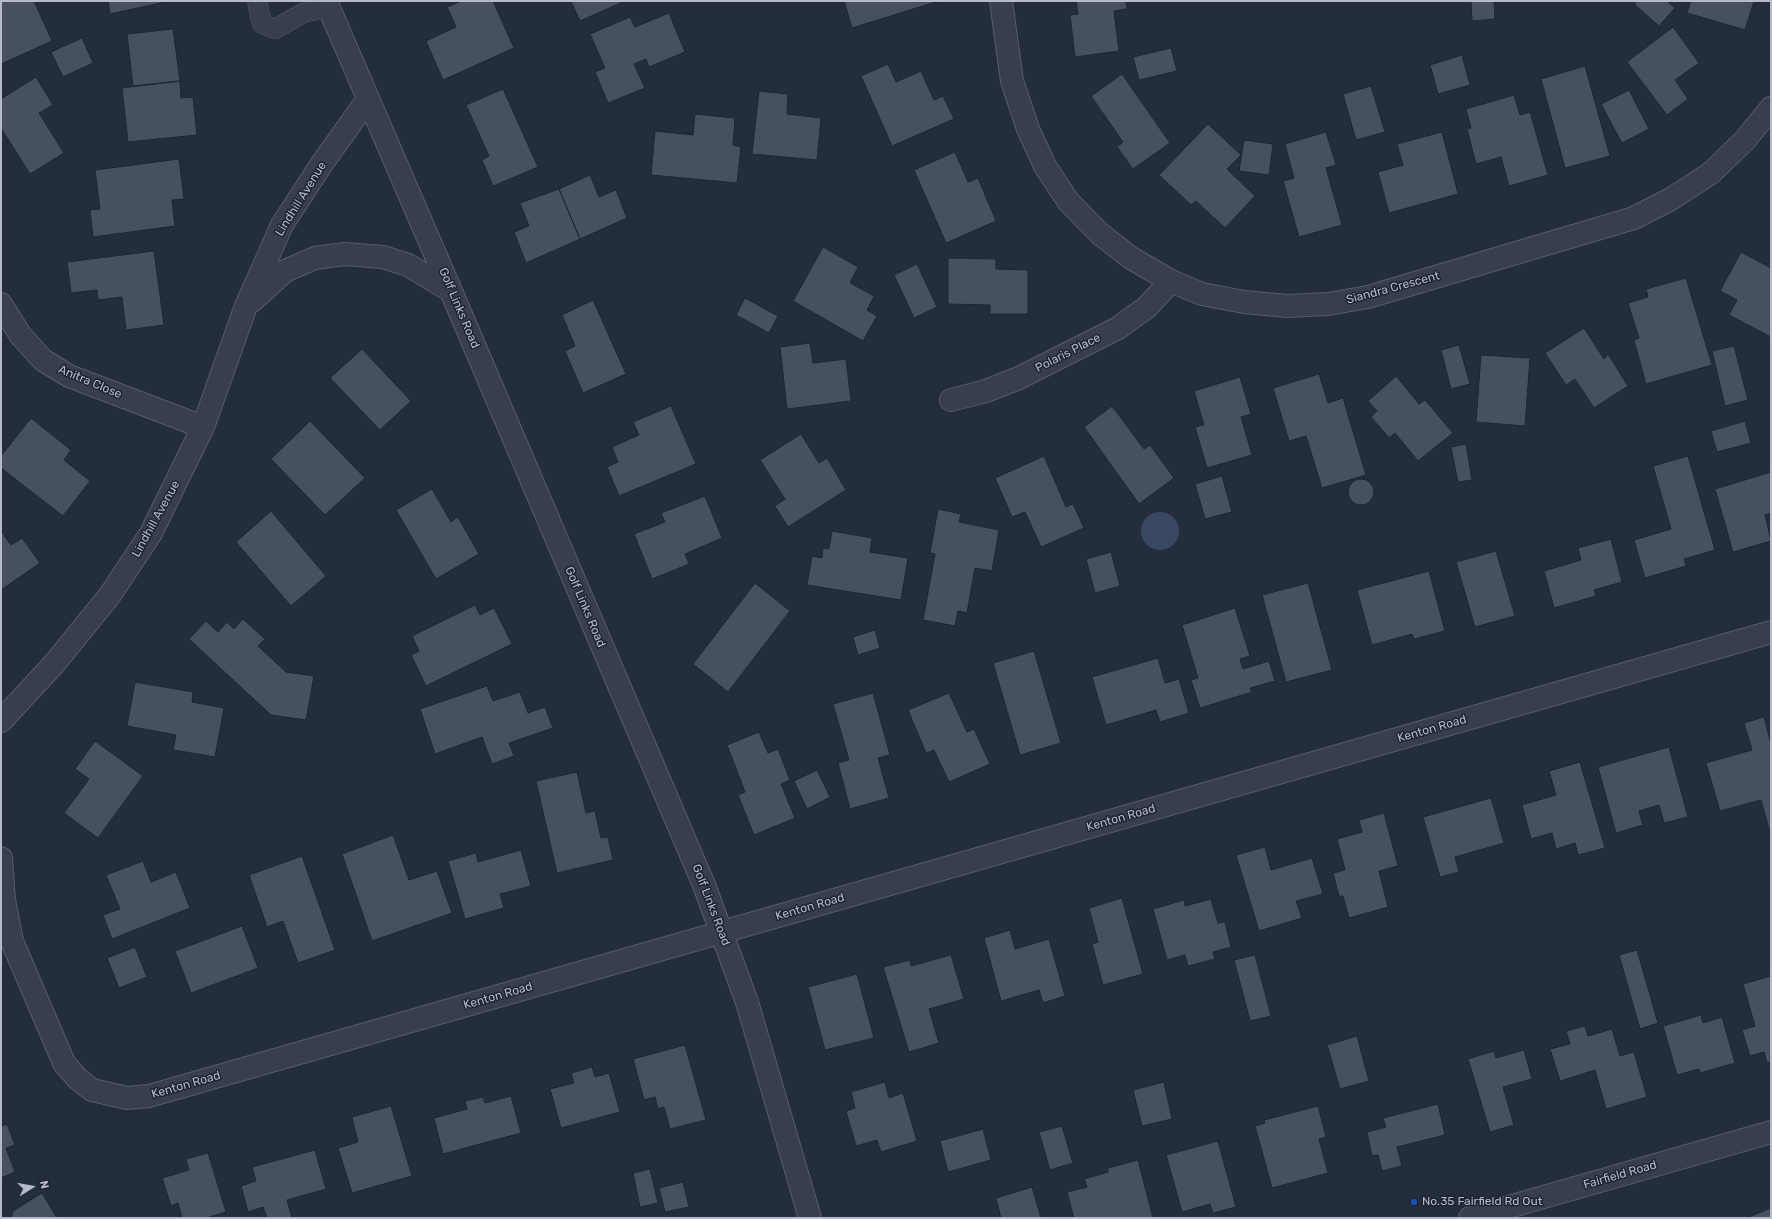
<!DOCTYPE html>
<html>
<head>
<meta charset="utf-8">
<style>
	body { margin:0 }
	#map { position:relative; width:1772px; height:1219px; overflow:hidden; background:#242d3b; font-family:Rubik,sans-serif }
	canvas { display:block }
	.frame { position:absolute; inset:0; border:2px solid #b4bac7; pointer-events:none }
	.north { position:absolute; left:12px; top:1167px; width:40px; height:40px; -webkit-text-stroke:3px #1d2431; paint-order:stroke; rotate:79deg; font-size:11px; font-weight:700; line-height:16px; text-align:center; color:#b4bac7 }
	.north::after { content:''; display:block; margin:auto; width:14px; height:18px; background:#b4bac7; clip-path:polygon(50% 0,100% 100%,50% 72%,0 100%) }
</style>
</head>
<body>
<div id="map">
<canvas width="1772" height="1219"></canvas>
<div class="frame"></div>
<div class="north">N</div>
</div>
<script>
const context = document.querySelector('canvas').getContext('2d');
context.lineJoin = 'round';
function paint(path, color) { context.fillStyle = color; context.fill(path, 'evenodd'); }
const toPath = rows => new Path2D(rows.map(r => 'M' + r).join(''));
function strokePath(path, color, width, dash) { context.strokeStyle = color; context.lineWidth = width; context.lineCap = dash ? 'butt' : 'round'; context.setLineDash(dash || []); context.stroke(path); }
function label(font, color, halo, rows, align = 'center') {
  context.font = font + ' Rubik,sans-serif'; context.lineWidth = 3; context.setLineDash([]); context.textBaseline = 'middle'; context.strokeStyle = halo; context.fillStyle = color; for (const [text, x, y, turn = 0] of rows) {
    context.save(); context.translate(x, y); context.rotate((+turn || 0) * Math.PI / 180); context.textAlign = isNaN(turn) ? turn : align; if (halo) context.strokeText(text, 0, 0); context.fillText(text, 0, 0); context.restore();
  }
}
paint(toPath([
	'1141 531a19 19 0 1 1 38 0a19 19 0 1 1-38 0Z'
]), '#394862');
const building = toPath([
	[1,1,34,1,52,41,1,64,1,1],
	[108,1,170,1,110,14,108,1],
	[461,1,493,1,514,48,443,80,426,41,456,27,447,7,461,1],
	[571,1,625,1,580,21,571,1],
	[844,1,939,1,852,28,844,1],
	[1076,1,1126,1,1127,9,1114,11,1119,51,1075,57,1070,15,1078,14,1076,1],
	[1471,1,1494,1,1495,19,1472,21,1471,1],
	[1636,1,1667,1,1675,8,1659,26,1634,4,1636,1],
	[1691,1,1754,1,1745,30,1687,13,1691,1],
	[669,13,685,52,649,67,646,59,634,64,645,88,608,103,595,72,605,68,590,34,630,17,635,27,669,13],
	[1673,27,1699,63,1675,80,1688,99,1667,115,1627,62,1673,27],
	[173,29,180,81,133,86,127,34,173,29],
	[82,38,93,63,63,77,51,52,82,38],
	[1171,48,1177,71,1139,80,1133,57,1171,48],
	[1462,55,1470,85,1438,94,1430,65,1462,55],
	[888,64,896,82,921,71,934,100,943,96,954,119,892,146,861,76,888,64],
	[1585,66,1610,156,1565,168,1541,79,1585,66],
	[1122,74,1170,143,1133,169,1117,147,1123,142,1091,96,1122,74],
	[36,77,53,105,39,113,64,153,30,174,1,128,1,99,36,77],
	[180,81,181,98,193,97,197,135,128,142,122,88,180,81],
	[1371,86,1385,132,1356,140,1343,94,1371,86],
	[503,89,538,167,493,186,482,160,489,156,466,105,503,89],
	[1629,90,1649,129,1622,143,1601,104,1629,90],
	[759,91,788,94,787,114,821,118,817,160,752,154,759,91],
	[1514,95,1520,115,1530,112,1548,175,1509,186,1501,157,1476,164,1467,129,1471,128,1466,109,1514,95],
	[695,114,735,118,733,145,741,147,737,183,651,175,655,131,693,135,695,114],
	[1208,124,1241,155,1227,169,1255,196,1225,228,1196,201,1191,205,1159,175,1208,124],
	[1326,132,1336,165,1326,168,1342,225,1299,237,1283,181,1294,178,1285,144,1326,132],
	[1442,132,1458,194,1389,213,1378,172,1403,165,1397,144,1442,132],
	[1244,140,1273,144,1269,175,1239,171,1244,140],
	[955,152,968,182,978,178,996,221,946,243,914,170,955,152],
	[179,159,184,199,172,200,175,226,93,237,90,210,100,209,95,170,179,159],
	[590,175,599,197,616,190,627,218,580,239,559,189,590,175],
	[559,189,580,239,526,263,514,232,529,226,520,203,559,189],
	[823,247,858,267,850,283,874,296,867,310,877,316,863,341,793,301,823,247],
	[154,251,164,325,126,330,122,297,98,300,97,290,71,293,67,262,154,251],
	[1741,252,1771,268,1771,337,1729,315,1737,300,1720,291,1741,252],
	[948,258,996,259,996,269,1028,270,1028,314,990,314,990,305,948,304,948,258],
	[917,264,937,307,914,318,894,275,917,264],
	[1686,278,1712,365,1646,384,1634,340,1639,338,1628,303,1648,297,1646,289,1686,278],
	[745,298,778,316,769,333,736,315,745,298],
	[593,300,626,374,583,393,565,351,575,346,562,315,593,300],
	[1584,328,1604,359,1608,354,1628,386,1594,408,1575,379,1566,385,1545,353,1584,328],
	[810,343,813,363,846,359,851,401,787,409,780,347,810,343],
	[1459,345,1470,384,1451,389,1441,350,1459,345],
	[1734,346,1748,400,1725,406,1712,351,1734,346],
	[362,349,411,401,380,430,330,378,362,349],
	[1481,355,1530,358,1525,426,1476,422,1481,355],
	[1319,374,1328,403,1343,398,1366,475,1322,488,1306,436,1289,441,1273,388,1319,374],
	[1396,376,1419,404,1425,400,1453,433,1418,461,1395,433,1389,438,1371,417,1377,411,1368,401,1396,376],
	[1240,377,1251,414,1241,417,1252,455,1207,468,1195,427,1204,425,1194,391,1240,377],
	[671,406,696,464,619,496,607,467,618,462,612,447,639,435,633,422,671,406],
	[1112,406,1144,449,1150,445,1174,478,1139,504,1084,427,1112,406],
	[31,418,71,450,64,460,90,481,63,516,1,468,1,456,31,418],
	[310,421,365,478,325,515,271,459,310,421],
	[1745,421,1751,443,1717,452,1711,431,1745,421],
	[801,434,819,463,827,458,846,490,788,527,775,506,785,499,760,460,801,434],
	[1466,444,1472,480,1458,482,1451,447,1466,444],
	[1044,456,1066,507,1073,504,1084,528,1041,547,1025,512,1012,517,995,478,1044,456],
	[1688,456,1715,550,1684,559,1686,566,1645,578,1634,540,1671,529,1653,466,1688,456],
	[1771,472,1771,513,1765,515,1771,541,1733,552,1715,489,1771,472],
	[1222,476,1232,512,1205,519,1195,484,1222,476],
	'1348 492a13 13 0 1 1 26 0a13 13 0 1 1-26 0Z',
	[432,489,451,522,458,517,479,554,436,579,396,510,432,489],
	[705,496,722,538,685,554,689,564,652,579,634,534,665,522,661,513,705,496],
	[938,509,961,514,959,522,999,530,992,571,975,568,967,613,958,611,955,626,923,620,935,554,930,553,938,509],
	[271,511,326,576,291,606,236,542,271,511],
	[1,531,11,545,22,538,40,563,1,590,1,531],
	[832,531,872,538,870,552,908,558,901,600,807,585,812,556,822,558,823,548,829,549,832,531],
	[1611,539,1622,582,1594,590,1596,596,1554,608,1544,571,1581,560,1578,548,1611,539],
	[1496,551,1515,616,1475,627,1456,562,1496,551],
	[1111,552,1120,586,1095,593,1086,559,1111,552],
	[1429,571,1445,631,1414,639,1412,634,1372,645,1357,590,1429,571],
	[755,583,790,611,728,692,693,664,755,583],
	[1308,583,1332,670,1286,682,1262,595,1308,583],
	[475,605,480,615,494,608,512,644,426,686,411,655,419,651,412,636,475,605],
	[1235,608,1250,656,1240,659,1243,669,1269,661,1275,681,1250,688,1252,692,1200,708,1191,680,1198,678,1182,625,1235,608],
	[243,619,265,639,258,646,286,672,314,676,306,720,271,715,189,639,206,621,218,632,227,622,234,629,243,619],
	[875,630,880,648,858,655,853,637,875,630],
	[1034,651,1061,743,1020,755,993,663,1034,651],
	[1158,658,1165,683,1179,679,1189,713,1160,722,1156,710,1106,725,1092,677,1158,658],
	[135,682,193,692,192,702,224,708,215,757,173,750,176,735,127,726,135,682],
	[487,686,493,701,520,692,528,713,545,707,553,728,509,743,514,756,492,764,482,737,435,754,420,709,487,686],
	[873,693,890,755,878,758,889,798,850,809,838,763,849,760,833,704,873,693],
	[949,693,967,732,974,729,990,764,949,782,934,750,926,753,908,710,949,693],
	[1764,717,1771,744,1771,829,1769,829,1761,800,1720,811,1706,763,1752,750,1744,723,1764,717],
	[759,732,768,753,778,749,790,780,781,784,795,818,754,835,738,795,745,792,727,745,759,732],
	[95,741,143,776,98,838,64,813,89,779,75,769,95,741],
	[1669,747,1688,817,1664,823,1659,805,1639,811,1643,825,1616,833,1598,767,1669,747],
	[1580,762,1605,848,1578,855,1575,843,1556,849,1552,833,1531,839,1522,805,1556,795,1549,771,1580,762],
	[817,770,830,797,807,809,794,781,817,770],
	[577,772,586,813,595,811,601,838,608,837,613,860,557,873,536,781,577,772],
	[1491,798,1504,843,1455,857,1459,872,1440,877,1423,817,1491,798],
	[1384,813,1398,866,1379,871,1388,907,1349,918,1343,896,1339,896,1333,873,1345,870,1337,839,1362,832,1359,820,1384,813],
	[393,835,409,880,437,871,452,913,372,941,342,854,393,835],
	[1265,847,1271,870,1312,858,1323,894,1296,901,1302,918,1259,931,1236,855,1265,847],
	[521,850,531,886,500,894,504,908,465,919,448,861,476,853,478,862,521,850],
	[302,856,335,950,298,963,283,921,267,927,249,875,302,856],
	[143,861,151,882,176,872,190,908,112,939,103,915,120,909,106,875,143,861],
	[1122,898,1143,974,1103,985,1092,944,1098,942,1089,908,1122,898],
	[1211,899,1218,923,1225,922,1231,947,1213,952,1215,959,1188,966,1185,955,1167,960,1153,909,1184,900,1185,906,1211,899],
	[242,926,258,968,191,993,175,951,242,926],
	[1010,930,1015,949,1049,939,1065,996,1043,1003,1039,990,1001,1001,984,938,1010,930],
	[135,947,147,977,119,988,107,958,135,947],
	[1637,950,1658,1023,1640,1029,1619,955,1637,950],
	[951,955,964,999,929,1009,939,1043,909,1052,883,967,910,960,911,966,951,955],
	[1255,955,1271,1016,1250,1021,1234,960,1255,955],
	[857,974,874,1038,825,1050,808,987,857,974],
	[1771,976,1771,1062,1767,1063,1764,1052,1750,1056,1742,1030,1755,1026,1743,984,1771,976],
	[1701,1015,1703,1023,1722,1017,1735,1063,1700,1073,1699,1069,1677,1075,1663,1026,1701,1015],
	[1585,1026,1588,1036,1612,1029,1620,1056,1634,1052,1647,1097,1606,1109,1595,1070,1560,1081,1550,1049,1570,1044,1566,1031,1585,1026],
	[1357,1036,1369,1081,1340,1089,1327,1045,1357,1036],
	[685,1045,706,1120,670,1129,664,1107,658,1109,655,1097,644,1100,633,1059,685,1045],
	[1524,1050,1532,1079,1503,1087,1514,1125,1490,1132,1468,1059,1494,1051,1496,1058,1524,1050],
	[592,1067,595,1077,609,1073,620,1112,561,1128,550,1089,574,1083,571,1073,592,1067],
	[885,1082,889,1098,903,1093,917,1141,881,1152,877,1140,856,1146,846,1111,855,1108,851,1092,885,1082],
	[1164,1082,1172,1119,1142,1126,1133,1090,1164,1082],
	[511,1096,521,1133,443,1154,434,1118,467,1109,465,1101,483,1097,485,1103,511,1096],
	[1438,1104,1445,1135,1397,1147,1402,1166,1382,1171,1378,1155,1372,1156,1367,1132,1386,1127,1383,1118,1438,1104],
	[391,1106,412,1176,352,1193,338,1148,358,1142,352,1117,391,1106],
	[1318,1106,1326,1137,1319,1139,1328,1173,1272,1188,1255,1126,1265,1123,1264,1120,1318,1106],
	[7,1124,15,1145,6,1148,15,1172,1,1178,1,1126,7,1124],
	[1062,1126,1073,1163,1050,1170,1039,1132,1062,1126],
	[983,1129,991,1160,948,1172,940,1141,983,1129],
	[1218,1141,1236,1207,1213,1213,1210,1204,1182,1212,1166,1155,1218,1141],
	[315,1150,326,1189,287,1200,292,1218,267,1218,263,1207,248,1212,241,1186,256,1181,252,1167,315,1150],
	[208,1153,226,1212,206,1218,182,1218,178,1203,171,1206,162,1178,189,1170,186,1159,208,1153],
	[1138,1160,1153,1218,1074,1218,1067,1192,1087,1187,1084,1179,1108,1172,1108,1168,1138,1160],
	[650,1169,658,1203,640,1207,633,1173,650,1169],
	[683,1182,689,1207,665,1212,659,1188,683,1182],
	[1032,1187,1041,1218,1001,1218,996,1198,1032,1187],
	[42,1193,57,1218,11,1218,13,1211,42,1193],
	[1771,1208,1771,1218,1746,1218,1771,1208]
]);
paint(building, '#465060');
strokePath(building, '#1f2633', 1);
const lane = toPath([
	[257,1,262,24,275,29,303,13,328,7]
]);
const street = toPath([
	[326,1,451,291,704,885,747,1002,810,1218],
	[1001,1,1012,81,1028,129,1045,166,1068,201,1099,233,1131,258,1171,281,1202,294,1244,302,1287,306,1328,304,1368,297,1634,218,1671,199,1711,173,1745,140,1771,108],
	[252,301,285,271,315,258,345,254,383,257,408,265,451,291],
	[1,304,21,336,43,360,69,376,203,427],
	[951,400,986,391,1019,378,1118,328,1147,307,1171,281],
	[1,721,54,664,110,595,151,533,203,427,246,306,282,225,321,165,368,99],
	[1,858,4,900,12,941,64,1063,78,1079,92,1090,127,1098,149,1096,1771,632],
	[1470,1218,1771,1132]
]);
strokePath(lane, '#565d6a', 20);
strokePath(street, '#565d6a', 24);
strokePath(lane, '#383f4c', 19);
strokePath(street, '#383f4c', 22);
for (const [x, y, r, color] of [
	[1414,1202,4,"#1a4fb4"]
]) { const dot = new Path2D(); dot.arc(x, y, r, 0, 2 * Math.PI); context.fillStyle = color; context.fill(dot); strokePath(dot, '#1d2431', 1.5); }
label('12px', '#b4bac7', '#1d2431', [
	["Lindhill Avenue",301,199,-58],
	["Siandra Crescent",1393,288,-15],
	["Golf Links Road",459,308,67],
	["Polaris Place",1068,353,-27],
	["Anitra Close",90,382,23],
	["Lindhill Avenue",156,519,-61],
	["Golf Links Road",585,607,67],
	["Kenton Road",1432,729,-16],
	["Kenton Road",1121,818,-16],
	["Golf Links Road",711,905,69],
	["Kenton Road",810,907,-16],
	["Kenton Road",498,996,-16],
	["Kenton Road",186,1085,-16],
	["Fairfield Road",1620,1175,-16]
]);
label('12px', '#b4bac7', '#1d2431', [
	["No.35 Fairfield Rd Out",1422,1202]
], 'left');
</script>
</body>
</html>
